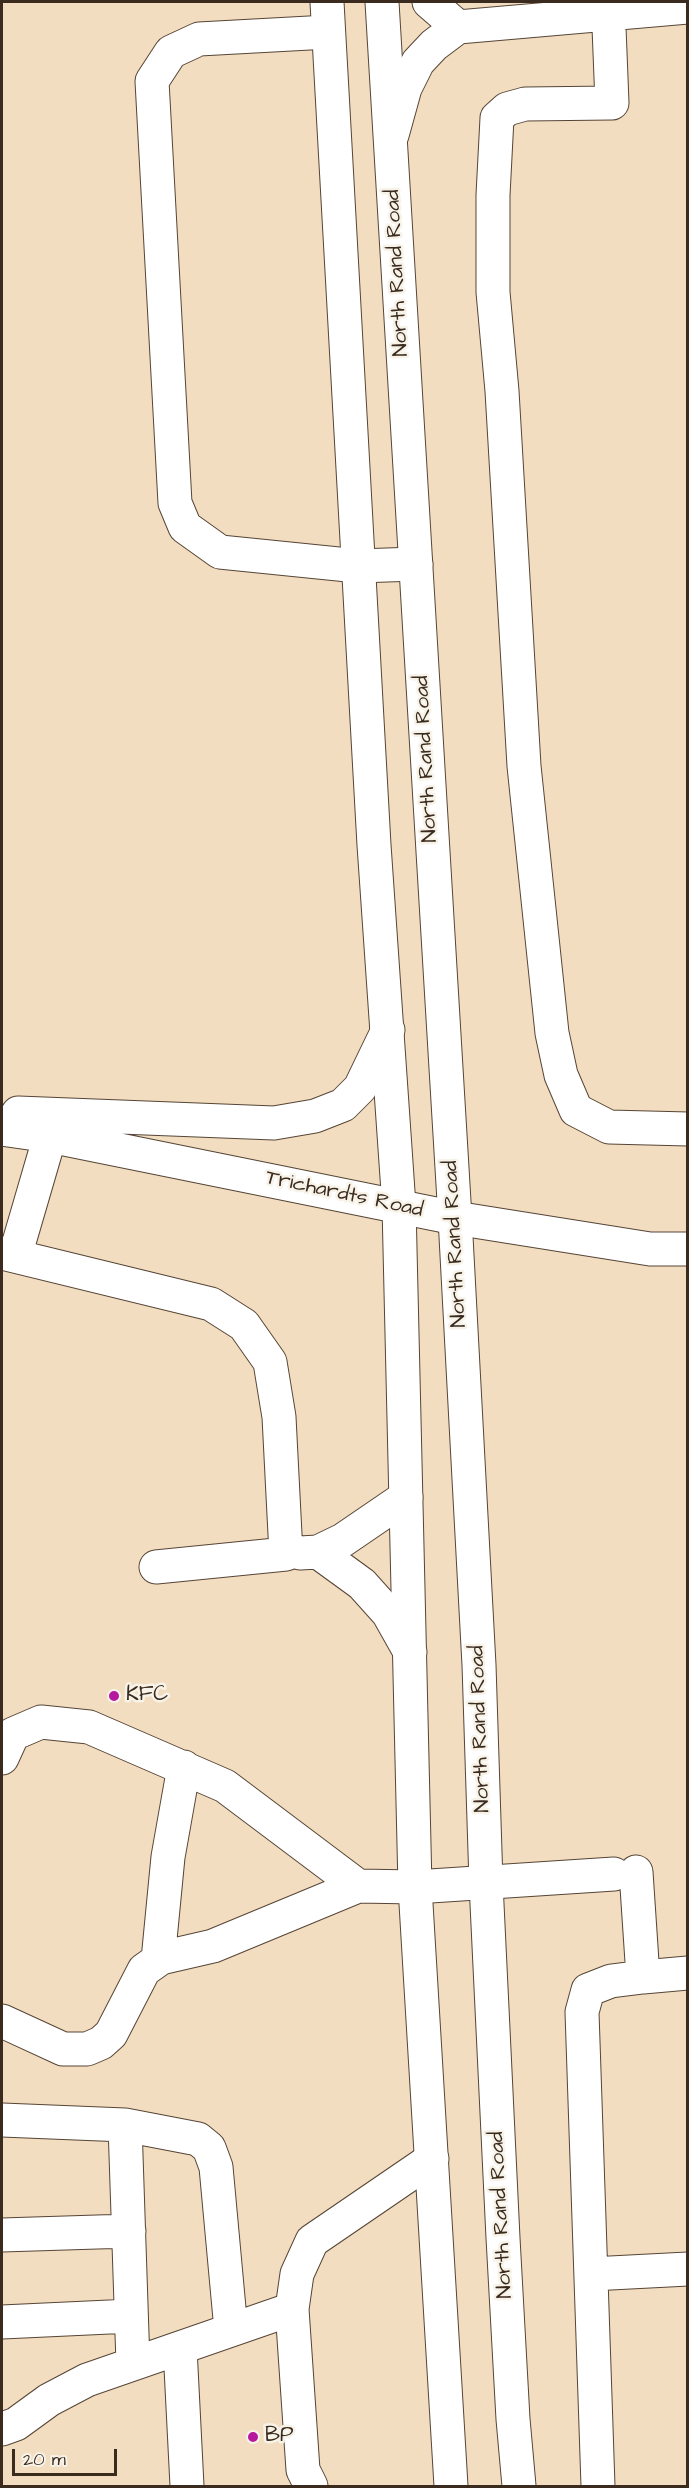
<!DOCTYPE html>
<html>
<head>
<meta charset="utf-8">
<style>
	body { margin:0 }
	#map { position:relative; width:689px; height:2488px; overflow:hidden; background:#f2ddc0; font-family:"Architects Daughter",sans-serif }
	canvas { display:block }
	.frame { position:absolute; inset:0; border:3px solid #3b2a1e; pointer-events:none }
	.scale { position:absolute; left:12px; top:2449px; width:105px; height:27px; box-sizing:border-box; border:3px solid #3b2a1e; border-top:0; padding-left:8px; font-size:18px; line-height:21px; white-space:nowrap; color:#3b2a1e; -webkit-text-stroke:4px #f7f3e8; paint-order:stroke }
</style>
</head>
<body>
<div id="map">
<canvas width="689" height="2488"></canvas>
<div class="frame"></div>
<div class="scale">20 m</div>
</div>
<script>
const context = document.querySelector('canvas').getContext('2d');
context.lineJoin = 'round';
const toPath = rows => new Path2D(rows.map(r => 'M' + r).join(''));
function strokePath(path, color, width, dash) { context.strokeStyle = color; context.lineWidth = width; context.lineCap = dash ? 'butt' : 'round'; context.setLineDash(dash || []); context.stroke(path); }
function label(font, color, halo, rows, align = 'center') {
  context.font = font + ' "Architects Daughter",sans-serif'; context.lineWidth = 5; context.setLineDash([]); context.textBaseline = 'middle'; context.strokeStyle = halo; context.fillStyle = color; for (const [text, x, y, turn = 0] of rows) {
    context.save(); context.translate(x, y); context.rotate((+turn || 0) * Math.PI / 180); context.textAlign = isNaN(turn) ? turn : align; if (halo) context.strokeText(text, 0, 0); context.fillText(text, 0, 0); context.restore();
  }
}
const minor = toPath([
	[429,2,458,27],
	[608,2,612,103,525,104,507,109,497,118,493,195,493,292,502,391,524,766,552,1033,561,1075,576,1110,609,1127,688,1129],
	[328,32,199,39,171,52,152,81,175,503,185,527,220,552,358,566,416,564],
	[392,135,405,88,418,62,434,45,458,27,688,7],
	[18,1113,274,1123,315,1116,343,1105,360,1088,388,1030],
	[2,1129,50,1136,455,1218,650,1249,688,1249],
	[2,1253,211,1304,244,1325,270,1362,279,1417,286,1554,156,1567],
	[15,1256,50,1136],
	[318,1552,362,1584,388,1613,410,1652],
	[300,1553,318,1552,343,1540,406,1497],
	[2,1758,13,1734,41,1722,89,1727,225,1786,358,1886],
	[636,1872,643,1977,688,1973],
	[158,1960,168,1857,184,1767],
	[2,2021,63,2049,87,2049,101,2043,111,2034,144,1970,161,1958,213,1946,358,1886,415,1887,614,1874],
	[2,2120,125,2125,198,2139,209,2148,216,2167,231,2330],
	[125,2125,133,2364],
	[2,2235,129,2231],
	[591,2274,688,2269],
	[2,2322,131,2316],
	[180,2348,187,2486],
	[2,2429,16,2424,49,2400,87,2380,292,2309],
	[311,2486,303,2470,292,2309,297,2274,312,2241,432,2159],
	[598,2486,582,2012,588,1990,611,1981,643,1977]
]);
const major = toPath([
	[327,2,374,845,399,1206,415,1887,451,2486],
	[382,2,455,1218,479,1665,486,1883,503,2238,513,2419,519,2486]
]);
strokePath(minor, '#564536', 35);
strokePath(major, '#564536', 35);
strokePath(minor, '#fff', 33);
strokePath(major, '#fff', 33);
for (const [x, y, r, color] of [
	[114,1696,6,"#b5179e"],
	[253,2437,6,"#b5179e"]
]) { const dot = new Path2D(); dot.arc(x, y, r, 0, 2 * Math.PI); context.fillStyle = color; context.fill(dot); strokePath(dot, '#f7f3e8', 2); }
label('21px', '#3b2a1e', '#f7f3e8', [
	["North Rand Road",398,273,-93],
	["North Rand Road",427,759,-93],
	["Trichardts Road",344,1195,12],
	["North Rand Road",456,1244,-93],
	["North Rand Road",481,1729,-92],
	["North Rand Road",502,2215,-93]
]);
label('21px', '#3b2a1e', '#f7f3e8', [
	["KFC",126,1696],
	["BP",265,2437]
], 'left');
</script>
</body>
</html>
